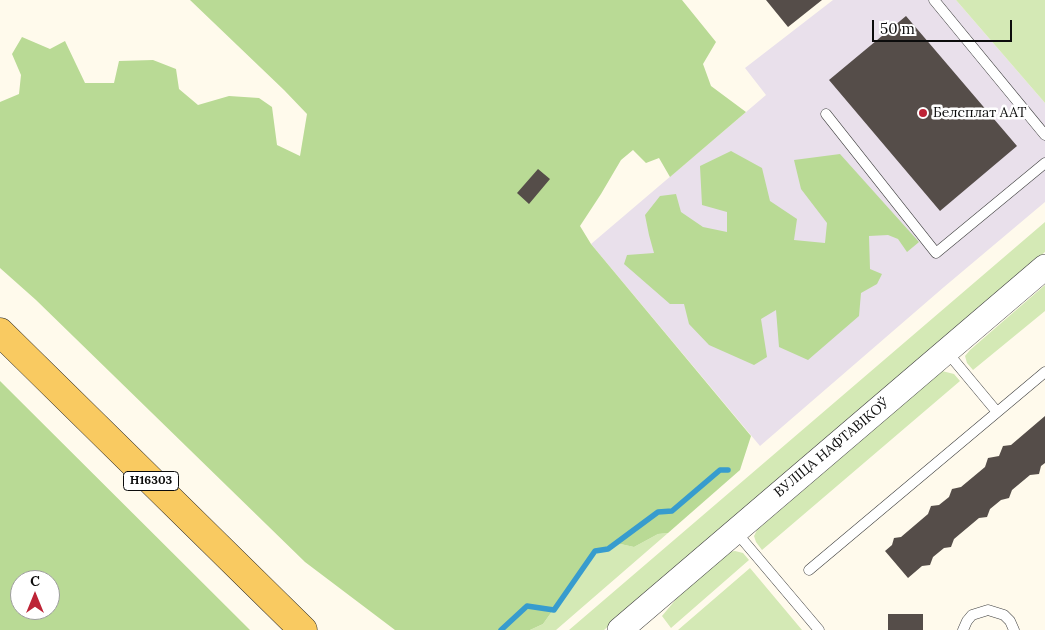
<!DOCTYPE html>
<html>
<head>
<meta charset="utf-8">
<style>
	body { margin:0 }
	#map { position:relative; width:1045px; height:630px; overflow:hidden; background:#fffaec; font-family:Lora,serif }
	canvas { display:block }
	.north { position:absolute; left:10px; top:570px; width:50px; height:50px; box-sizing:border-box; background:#fff; border:1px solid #9e9e9e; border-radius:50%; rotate:0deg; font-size:14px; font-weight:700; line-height:20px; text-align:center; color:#0c0c0c }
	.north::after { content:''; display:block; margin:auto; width:18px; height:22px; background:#bd2436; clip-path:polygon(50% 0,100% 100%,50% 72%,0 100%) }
	.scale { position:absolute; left:872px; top:20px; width:140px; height:22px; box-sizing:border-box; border:2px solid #0c0c0c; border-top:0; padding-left:6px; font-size:15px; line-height:18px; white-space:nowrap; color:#0c0c0c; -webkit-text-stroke:4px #fff; paint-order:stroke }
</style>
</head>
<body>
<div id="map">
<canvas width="1045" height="630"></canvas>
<div class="north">С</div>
<div class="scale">50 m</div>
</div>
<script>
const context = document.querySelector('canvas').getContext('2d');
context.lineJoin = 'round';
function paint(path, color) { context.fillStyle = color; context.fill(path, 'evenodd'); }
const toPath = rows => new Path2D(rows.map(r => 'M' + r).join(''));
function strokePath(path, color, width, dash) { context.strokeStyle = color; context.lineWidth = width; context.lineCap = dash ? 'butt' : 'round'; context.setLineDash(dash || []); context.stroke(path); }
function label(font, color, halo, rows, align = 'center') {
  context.font = font + ' Lora,serif'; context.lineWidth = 5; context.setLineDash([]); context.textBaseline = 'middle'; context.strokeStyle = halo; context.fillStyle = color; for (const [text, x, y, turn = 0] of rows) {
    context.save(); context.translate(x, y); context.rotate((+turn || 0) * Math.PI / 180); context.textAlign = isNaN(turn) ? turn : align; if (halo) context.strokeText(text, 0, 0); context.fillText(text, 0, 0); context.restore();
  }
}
paint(toPath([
	[833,0,956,0,1045,103,1045,202,944,287,760,446,591,244,766,95,745,68]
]), '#e9e0eb');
paint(toPath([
	[956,0,1045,0,1045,103],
	[1045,222,1045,252,604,630,569,630],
	[1045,285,1045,311,973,370,967,363,965,356,970,350],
	[942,371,954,374,960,381,762,550,756,542,754,536,757,530],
	[668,533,556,630,530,630,543,624,595,551,608,549,616,543,634,547,658,534],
	[735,551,743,553,749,560,671,628,662,616,692,580,724,553],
	[750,568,802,630,678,630]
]), '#d4e9b5');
paint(toPath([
	[190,0,682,0,716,42,703,64,711,86,746,112,670,177,659,158,646,163,633,150,621,160,601,194,580,226,591,244,751,436,740,470,668,533,658,534,634,547,616,543,608,549,595,551,543,624,530,630,395,630,305,562,36,300,0,268,0,102,19,94,21,75,12,54,22,37,50,49,65,41,85,83,114,83,119,61,153,60,176,69,179,89,198,105,229,96,259,98,272,107,277,145,300,156,307,114,284,90],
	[731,151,762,168,770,201,797,219,794,240,825,243,827,223,801,189,794,160,840,154,919,242,907,252,898,239,888,235,869,236,870,269,882,274,877,284,861,293,859,316,808,360,779,347,776,310,761,319,767,357,754,365,709,345,689,324,684,304,670,304,624,264,627,255,654,253,649,235,645,215,660,196,676,194,681,212,703,227,727,232,727,212,702,205,700,166],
	[0,381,250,630,0,630],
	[20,580,50,580,50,610,20,610]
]), '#b9da95');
strokePath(toPath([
	[501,630,527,606,554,610,595,551,608,549,658,512,672,511,720,470,728,470]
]), '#379cce', 5.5);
paint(toPath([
	[766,0,822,0,788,27],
	[906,16,1017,146,940,211,829,80],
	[538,169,550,179,529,204,517,193],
	[1045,416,1045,463,1041,466,1039,474,1030,475,1012,490,1009,498,1001,500,990,509,987,517,979,518,954,539,951,547,944,548,933,557,930,565,922,566,908,578,885,551,892,545,894,538,901,537,928,514,931,506,939,505,949,497,952,489,961,487,985,467,988,458,999,456,1003,446,1011,445],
	[888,614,923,614,923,630,888,630]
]), '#554d49');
const service = toPath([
	[934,0,1045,135],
	[826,114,936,253,1045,163],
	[947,352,997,412],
	[736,532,819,630],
	[809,570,1045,372],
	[963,630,967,621,972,615,988,610,1004,615,1010,621,1014,630]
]);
const tertiary = toPath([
	[620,630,1045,267]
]);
const primary = toPath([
	[0,332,303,630]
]);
strokePath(service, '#3f3f3f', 11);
strokePath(tertiary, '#3f3f3f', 26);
strokePath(primary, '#1d1d1d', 29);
strokePath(service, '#fff', 10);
strokePath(tertiary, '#fff', 25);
strokePath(primary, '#f9ca61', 28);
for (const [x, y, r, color] of [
	[923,113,5,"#bd2436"]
]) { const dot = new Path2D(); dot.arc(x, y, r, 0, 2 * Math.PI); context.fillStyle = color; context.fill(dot); strokePath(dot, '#fff', 2); }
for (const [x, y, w] of [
	[151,481,55]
]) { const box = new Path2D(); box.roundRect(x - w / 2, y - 9.5, w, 19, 4); context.fillStyle = '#fff'; context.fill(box); strokePath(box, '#0c0c0c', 1); }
label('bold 12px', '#0c0c0c', null, [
	["Н16303",151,481]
]);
label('14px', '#0c0c0c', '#fff', [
	["Белсплат ААТ",933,113]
], 'left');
label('14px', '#0c0c0c', '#fff', [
	["ВУЛІЦА НАФТАВІКОЎ",832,448,-40]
]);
</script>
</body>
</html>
